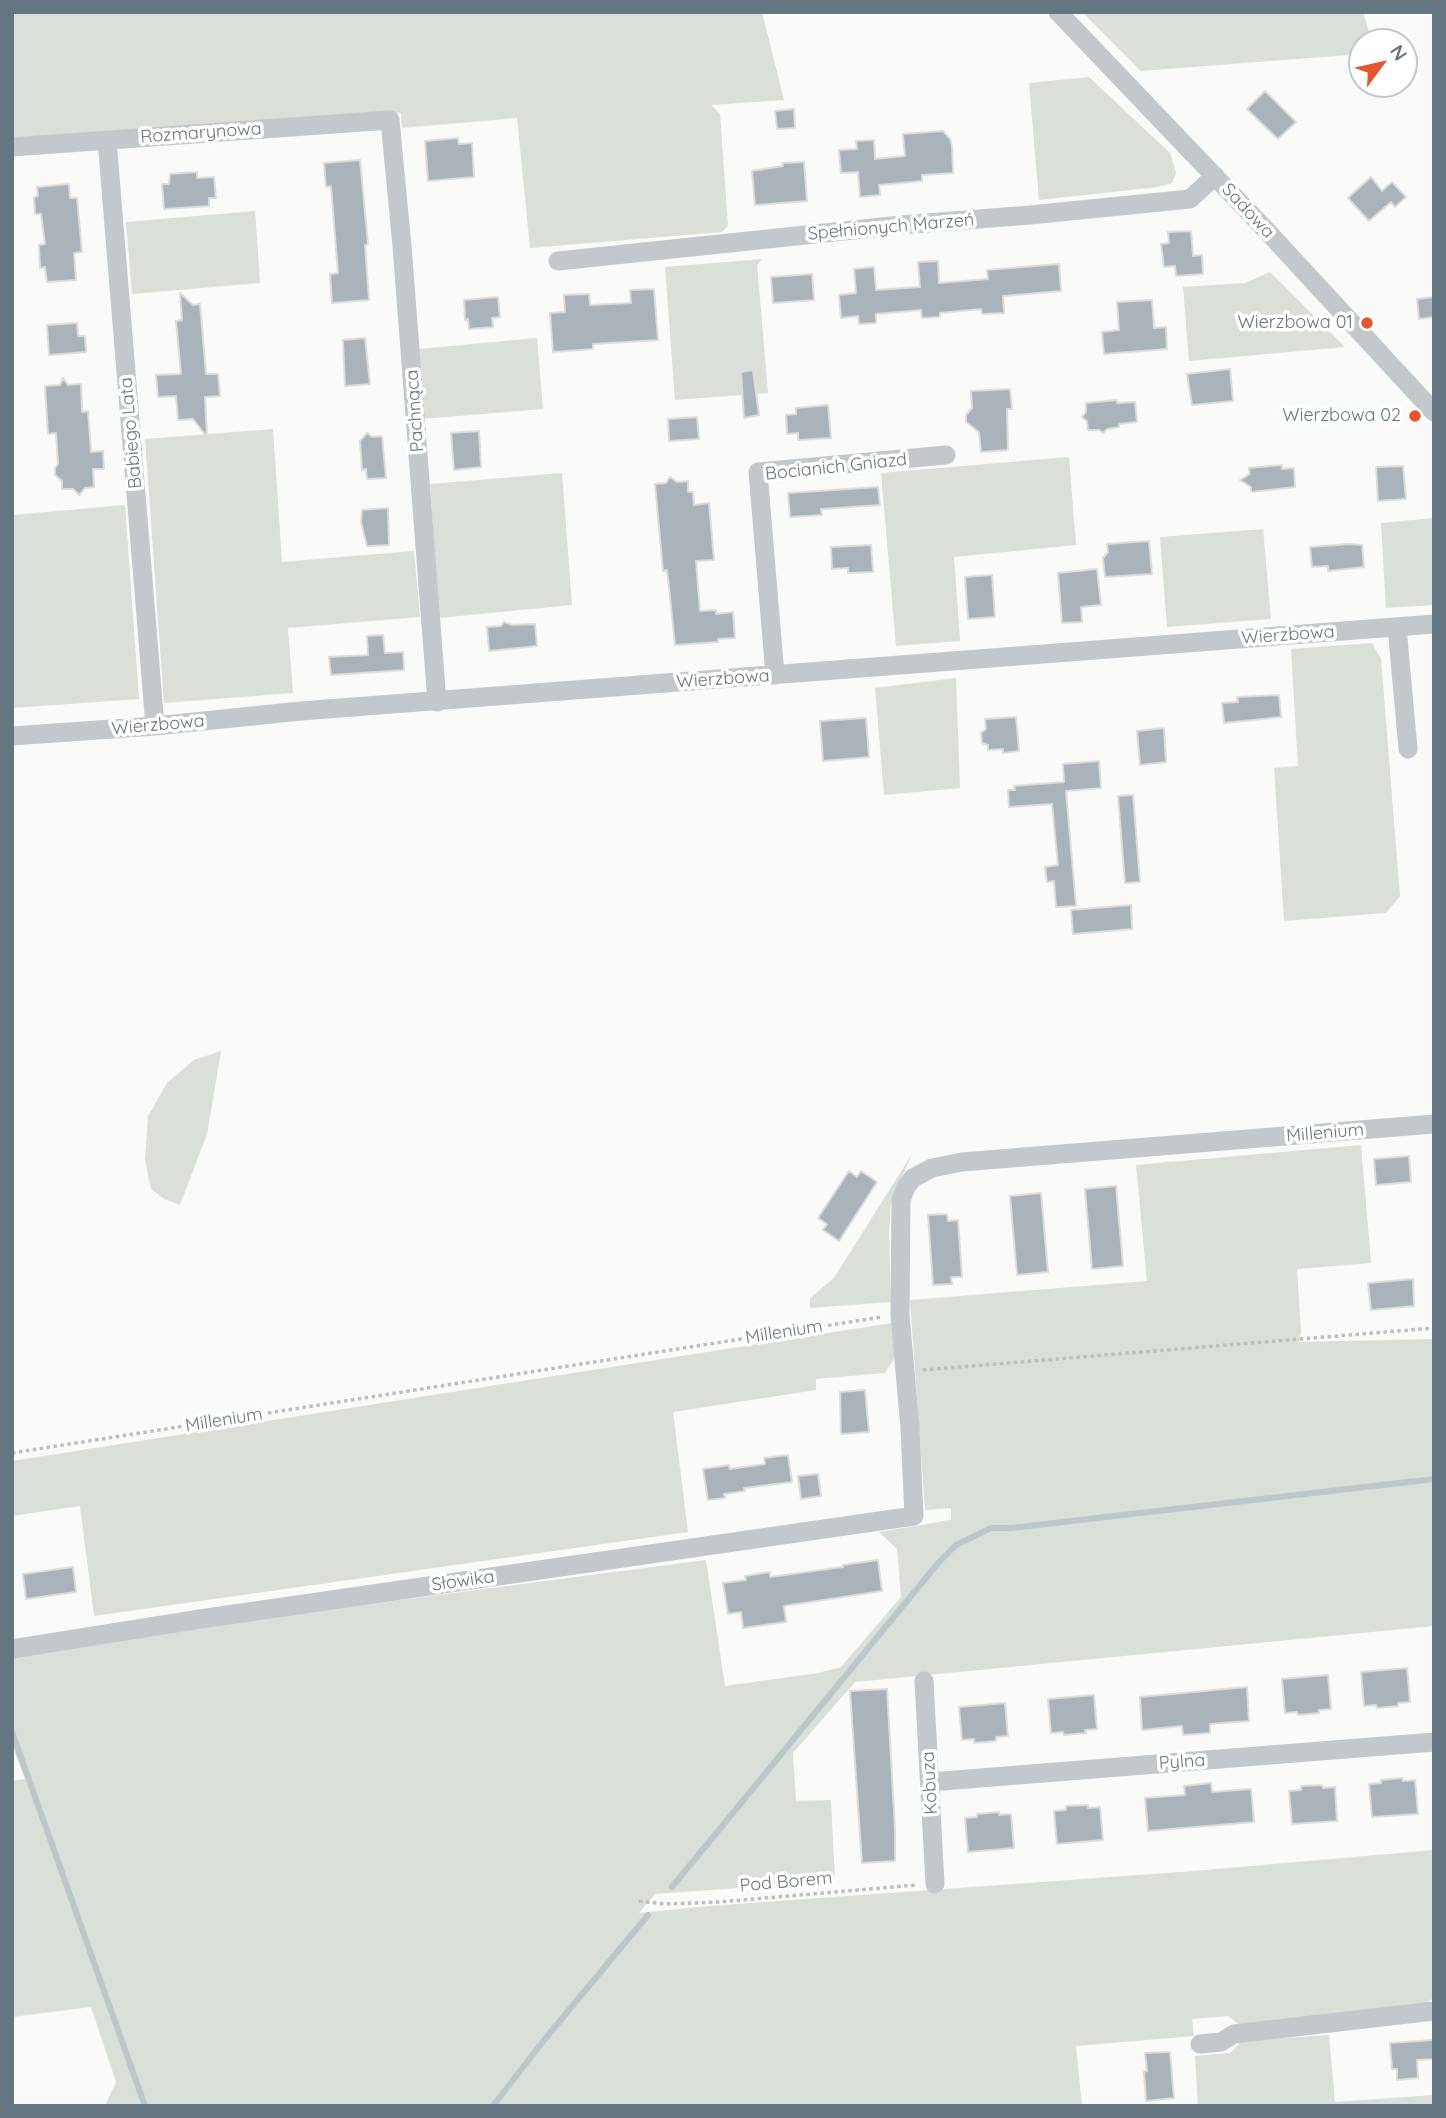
<!DOCTYPE html>
<html>
<head>
<meta charset="utf-8">
<style>
	body { margin:0 }
	#map { position:relative; width:1446px; height:2118px; overflow:hidden; background:#fafaf8; font-family:Quicksand,sans-serif }
	canvas { display:block }
	.frame { position:absolute; inset:0; border:14px solid #657683; pointer-events:none }
	.north { position:absolute; left:1348px; top:28px; width:70px; height:70px; box-sizing:border-box; background:#fff; border:2px solid #c1c8cd; border-radius:50%; rotate:57deg; font-size:19px; font-weight:700; line-height:28px; text-align:center; color:#657683 }
	.north::after { content:''; display:block; margin:auto; width:24px; height:32px; background:#e4572e; clip-path:polygon(50% 0,100% 100%,50% 72%,0 100%) }
</style>
</head>
<body>
<div id="map">
<canvas width="1446" height="2118"></canvas>
<div class="frame"></div>
<div class="north">N</div>
</div>
<script>
const context = document.querySelector('canvas').getContext('2d');
context.lineJoin = 'round';
function paint(path, color) { context.fillStyle = color; context.fill(path, 'evenodd'); }
const toPath = rows => new Path2D(rows.map(r => 'M' + r).join(''));
function strokePath(path, color, width, dash) { context.strokeStyle = color; context.lineWidth = width; context.lineCap = dash ? 'butt' : 'round'; context.setLineDash(dash || []); context.stroke(path); }
function label(font, color, halo, rows, align = 'center') {
  context.font = font + ' Quicksand,sans-serif'; context.lineWidth = 7; context.setLineDash([]); context.textBaseline = 'middle'; context.strokeStyle = halo; context.fillStyle = color; for (const [text, x, y, turn = 0] of rows) {
    context.save(); context.translate(x, y); context.rotate((+turn || 0) * Math.PI / 180); context.textAlign = isNaN(turn) ? turn : align; if (halo) context.strokeText(text, 0, 0); context.fillText(text, 0, 0); context.restore();
  }
}
paint(toPath([
	[12,12,762,12,784,100,711,105,720,114,728,226,722,232,530,248,517,118,402,128,401,113,12,141],
	[1082,12,1363,12,1372,42,1362,42,1362,54,1141,71],
	[1089,77,1170,153,1176,173,1172,183,1158,187,1039,200,1029,83],
	[255,211,260,283,132,294,126,222],
	[763,259,757,265,768,393,675,400,665,267],
	[1270,272,1345,347,1189,361,1183,287,1245,283],
	[537,338,543,409,422,419,419,349],
	[273,429,282,562,414,551,420,617,288,628,293,693,164,703,145,439],
	[1069,457,1076,545,954,557,960,641,896,646,881,473],
	[562,473,572,605,439,618,430,484],
	[125,505,139,699,12,708,12,515],
	[1434,518,1434,605,1386,608,1381,523],
	[1263,529,1271,619,1167,627,1160,537],
	[1372,643,1381,659,1400,896,1386,913,1284,921,1274,768,1298,766,1291,649],
	[956,678,960,788,884,795,875,688],
	[221,1051,207,1134,180,1205,164,1199,151,1189,145,1160,148,1116,167,1083,194,1060],
	[1361,1145,1371,1263,1297,1269,1301,1332,1299,1342,1434,1339,1434,1626,855,1682,793,1753,796,1801,831,1800,835,1881,655,1894,639,1913,709,1906,1194,1871,1434,1850,1434,1998,1417,2008,1241,2026,1228,2016,1192,2019,1194,2036,1076,2046,1082,2106,105,2106,116,2082,91,2007,12,2017,12,1781,25,1779,12,1745,12,1655,308,1612,706,1560,725,1686,818,1673,841,1667,901,1597,897,1549,879,1532,951,1520,951,1508,925,1510,910,1300,1147,1281,1136,1165],
	[912,1154,891,1203,889,1232,891,1302,810,1308,810,1298,834,1278],
	[892,1323,895,1357,885,1373,816,1379,816,1390,673,1412,688,1532,94,1616,80,1506,12,1516,12,1461],
	[1329,2035,1335,2102,1434,2095,1434,2106,1198,2106,1195,2056,1230,2053,1242,2041]
]), '#dadfd7');
strokePath(toPath([
	[12,1732,145,2106],
	[672,1887,939,1562,956,1545,991,1528,1011,1528,1434,1479],
	[493,2106,544,2040,648,1915]
]), '#bbc7cb', 6);
const building = toPath([
	[1265,91,1296,122,1278,139,1247,109,1265,91],
	[794,109,795,128,777,129,775,111,794,109],
	[943,131,950,139,952,146,953,173,922,175,922,181,879,185,880,195,860,197,858,172,841,173,839,150,857,149,856,141,874,140,875,159,905,156,903,134,943,131],
	[458,138,459,144,472,143,474,177,428,181,425,141,458,138],
	[360,160,368,244,365,245,369,300,332,303,330,274,338,273,331,186,326,187,324,163,360,160],
	[804,162,807,201,755,205,752,171,783,166,782,163,804,162],
	[197,172,197,178,214,177,216,198,209,198,209,206,164,209,162,184,169,184,170,174,197,172],
	[1371,177,1382,191,1392,182,1406,197,1395,207,1391,202,1369,221,1348,198,1371,177],
	[69,184,70,198,77,198,82,252,74,253,76,280,47,282,45,267,40,268,39,245,45,244,41,214,35,214,34,197,38,196,37,187,69,184],
	[1191,231,1193,256,1202,255,1203,274,1176,276,1175,266,1164,267,1161,244,1169,243,1168,232,1191,231],
	[938,261,939,283,988,279,987,270,1059,264,1061,291,1003,296,1004,313,982,314,981,309,940,313,940,317,922,318,921,310,876,314,876,323,859,324,858,316,841,318,839,295,856,293,854,269,874,267,876,290,920,287,918,262,938,261],
	[812,274,814,300,773,303,771,277,812,274],
	[654,289,658,340,593,344,593,349,553,352,550,313,565,312,564,295,589,294,590,305,631,303,630,290,654,289],
	[180,293,193,305,200,304,206,374,218,374,220,396,205,397,207,437,193,419,178,420,176,396,158,397,156,375,181,374,176,321,182,320,180,293],
	[498,297,500,317,492,318,493,327,469,329,468,319,465,320,464,300,498,297],
	[1434,297,1434,317,1419,319,1417,299,1434,297],
	[1152,300,1154,328,1166,327,1167,349,1104,354,1102,332,1119,330,1117,302,1152,300],
	[77,323,78,336,85,336,86,352,49,355,47,325,77,323],
	[365,338,370,384,345,386,343,340,365,338],
	[1230,369,1233,401,1192,405,1187,374,1230,369],
	[753,370,759,415,744,418,741,372,753,370],
	[63,378,68,385,81,384,82,412,88,411,91,452,103,451,104,469,93,469,94,487,85,488,79,495,73,489,62,489,62,481,55,475,55,468,58,464,56,433,48,434,45,386,60,385,63,378],
	[1010,389,1012,409,1007,409,1008,450,981,452,979,432,966,422,966,415,972,408,971,391,1010,389],
	[1117,400,1117,403,1135,402,1137,422,1119,424,1119,427,1107,429,1103,433,1099,430,1088,430,1087,421,1082,417,1086,412,1086,403,1117,400],
	[828,405,831,438,798,440,798,433,787,434,786,415,796,414,796,408,828,405],
	[697,417,699,439,669,441,668,419,697,417],
	[479,431,481,467,454,470,451,433,479,431],
	[367,433,372,437,382,436,386,478,367,479,366,469,362,470,360,441,367,433],
	[1282,465,1282,469,1294,468,1295,487,1251,492,1251,487,1240,480,1250,474,1249,468,1282,465],
	[1403,466,1406,499,1378,501,1376,467,1403,466],
	[670,477,677,482,688,481,688,492,693,492,694,505,709,503,714,560,696,561,700,611,716,610,716,614,733,612,735,638,718,639,718,642,675,645,669,587,667,570,663,571,655,484,666,483,670,477],
	[878,487,880,505,821,509,822,515,790,517,788,493,878,487],
	[388,508,389,545,367,546,361,522,362,510,388,508],
	[1149,541,1152,574,1105,577,1103,558,1108,552,1107,544,1149,541],
	[1349,544,1362,545,1364,567,1328,571,1328,566,1312,567,1310,547,1349,544],
	[871,545,873,572,848,573,848,568,832,569,831,547,871,545],
	[1097,569,1101,605,1081,607,1082,622,1062,623,1058,573,1097,569],
	[992,575,995,617,968,619,965,577,992,575],
	[504,622,512,625,535,624,537,646,489,651,487,627,501,626,504,622],
	[383,635,385,653,403,652,404,670,331,675,329,657,368,655,367,636,383,635],
	[1279,695,1281,717,1224,723,1222,703,1238,702,1237,697,1279,695],
	[1016,717,1019,751,1003,753,1003,749,988,750,988,745,982,743,981,733,986,729,985,719,1016,717],
	[866,718,869,757,823,761,820,721,866,718],
	[1164,728,1166,762,1140,765,1137,731,1164,728],
	[1099,761,1101,788,1066,791,1076,906,1056,907,1054,881,1047,882,1045,867,1058,865,1052,804,1009,807,1008,790,1015,790,1014,786,1064,782,1063,764,1099,761],
	[1133,795,1140,882,1125,883,1118,796,1133,795],
	[1131,905,1132,929,1073,934,1071,910,1131,905],
	[1409,1156,1411,1182,1376,1185,1374,1159,1409,1156],
	[849,1171,857,1177,861,1171,877,1182,839,1241,823,1230,827,1224,818,1218,849,1171],
	[1116,1186,1123,1266,1092,1269,1085,1189,1116,1186],
	[1041,1193,1048,1272,1017,1275,1010,1196,1041,1193],
	[947,1214,948,1221,958,1220,962,1277,951,1277,952,1284,933,1285,928,1215,947,1214],
	[1413,1279,1414,1306,1371,1310,1368,1283,1413,1279],
	[865,1390,869,1432,841,1434,840,1392,865,1390],
	[788,1455,792,1482,744,1488,745,1491,724,1494,725,1498,708,1500,703,1469,729,1465,730,1469,765,1464,764,1458,788,1455],
	[818,1474,821,1496,801,1499,798,1476,818,1474],
	[878,1560,882,1591,784,1606,786,1622,743,1628,741,1612,728,1614,723,1583,746,1580,745,1576,770,1572,770,1577,843,1567,843,1565,878,1560],
	[73,1567,76,1592,26,1599,23,1574,73,1567],
	[1407,1668,1410,1702,1398,1703,1398,1706,1377,1708,1376,1705,1364,1706,1361,1672,1407,1668],
	[1328,1675,1331,1709,1319,1710,1319,1713,1298,1715,1297,1712,1285,1713,1282,1679,1328,1675],
	[1247,1687,1249,1721,1210,1724,1210,1733,1183,1735,1182,1726,1142,1730,1140,1697,1247,1687],
	[887,1689,895,1829,895,1861,862,1863,850,1691,887,1689],
	[1094,1695,1097,1729,1085,1730,1086,1733,1064,1735,1063,1732,1051,1733,1048,1699,1094,1695],
	[1005,1703,1008,1736,996,1737,996,1741,974,1743,974,1739,962,1740,959,1707,1005,1703],
	[1402,1778,1403,1781,1415,1780,1418,1814,1372,1817,1369,1784,1381,1783,1381,1780,1402,1778],
	[1211,1783,1212,1792,1251,1789,1254,1822,1148,1831,1145,1798,1185,1795,1184,1786,1211,1783],
	[1322,1785,1323,1788,1335,1787,1337,1821,1292,1824,1289,1791,1301,1790,1301,1786,1322,1785],
	[1088,1805,1088,1808,1100,1807,1103,1840,1057,1844,1054,1811,1066,1810,1066,1806,1088,1805],
	[999,1812,999,1815,1011,1814,1014,1848,968,1852,965,1818,977,1817,977,1814,999,1812],
	[1434,2040,1434,2059,1417,2060,1418,2078,1397,2080,1397,2069,1392,2069,1390,2043,1434,2040],
	[1170,2052,1174,2098,1146,2101,1144,2072,1147,2071,1145,2053,1170,2052]
]);
paint(building, '#aab3b9');
strokePath(building, '#dcdcda', 2);
strokePath(toPath([
	[923,1370,1434,1328],
	[12,1453,882,1317],
	[639,1901,665,1904,719,1902,916,1885]
]), '#bbbfc2', 3.5, [3.5, 3.5]);
strokePath(toPath([
	[1058,12,1266,230,1434,412],
	[107,140,155,726],
	[12,147,390,120,402,246,437,702],
	[558,261,901,225,1030,215,1190,199,1215,176],
	[1397,627,1408,749],
	[775,675,758,472,946,455],
	[12,736,155,726,301,711,1434,624],
	[12,1649,200,1619,914,1516,910,1428,900,1315,901,1200,906,1187,913,1178,932,1168,962,1162,1434,1124],
	[924,1681,935,1884],
	[930,1782,1434,1742],
	[1200,2044,1221,2042,1234,2034,1434,2011]
]), '#c3c8cc', 19);
for (const [x, y, r, color] of [
	[1367,323,7,"#e4572e"],
	[1415,416,7,"#e4572e"]
]) { const dot = new Path2D(); dot.arc(x, y, r, 0, 2 * Math.PI); context.fillStyle = color; context.fill(dot); strokePath(dot, '#fff', 2.5); }
label('18px', '#657683', '#fff', [
	["Rozmarynowa",201,133,-4],
	["Sadowa",1248,211,47],
	["Spełnionych Marzeń",891,227,-5],
	["Pachnąca",415,411,-94],
	["Babiego Lata",131,433,-95],
	["Bocianich Gniazd",836,467,-6],
	["Wierzbowa",1288,635,-4],
	["Wierzbowa",723,679,-4],
	["Wierzbowa",158,725,-5],
	["Millenium",1325,1133,-5],
	["Millenium",784,1332,-9],
	["Millenium",224,1420,-9],
	["Słowika",463,1581,-8],
	["Pylna",1182,1762,-4],
	["Kobuza",930,1783,-93],
	["Pod Borem",786,1882,-5]
]);
label('18px', '#657683', '#fff', [
	["Wierzbowa 01",1353,323],
	["Wierzbowa 02",1401,416]
], 'right');
</script>
</body>
</html>
